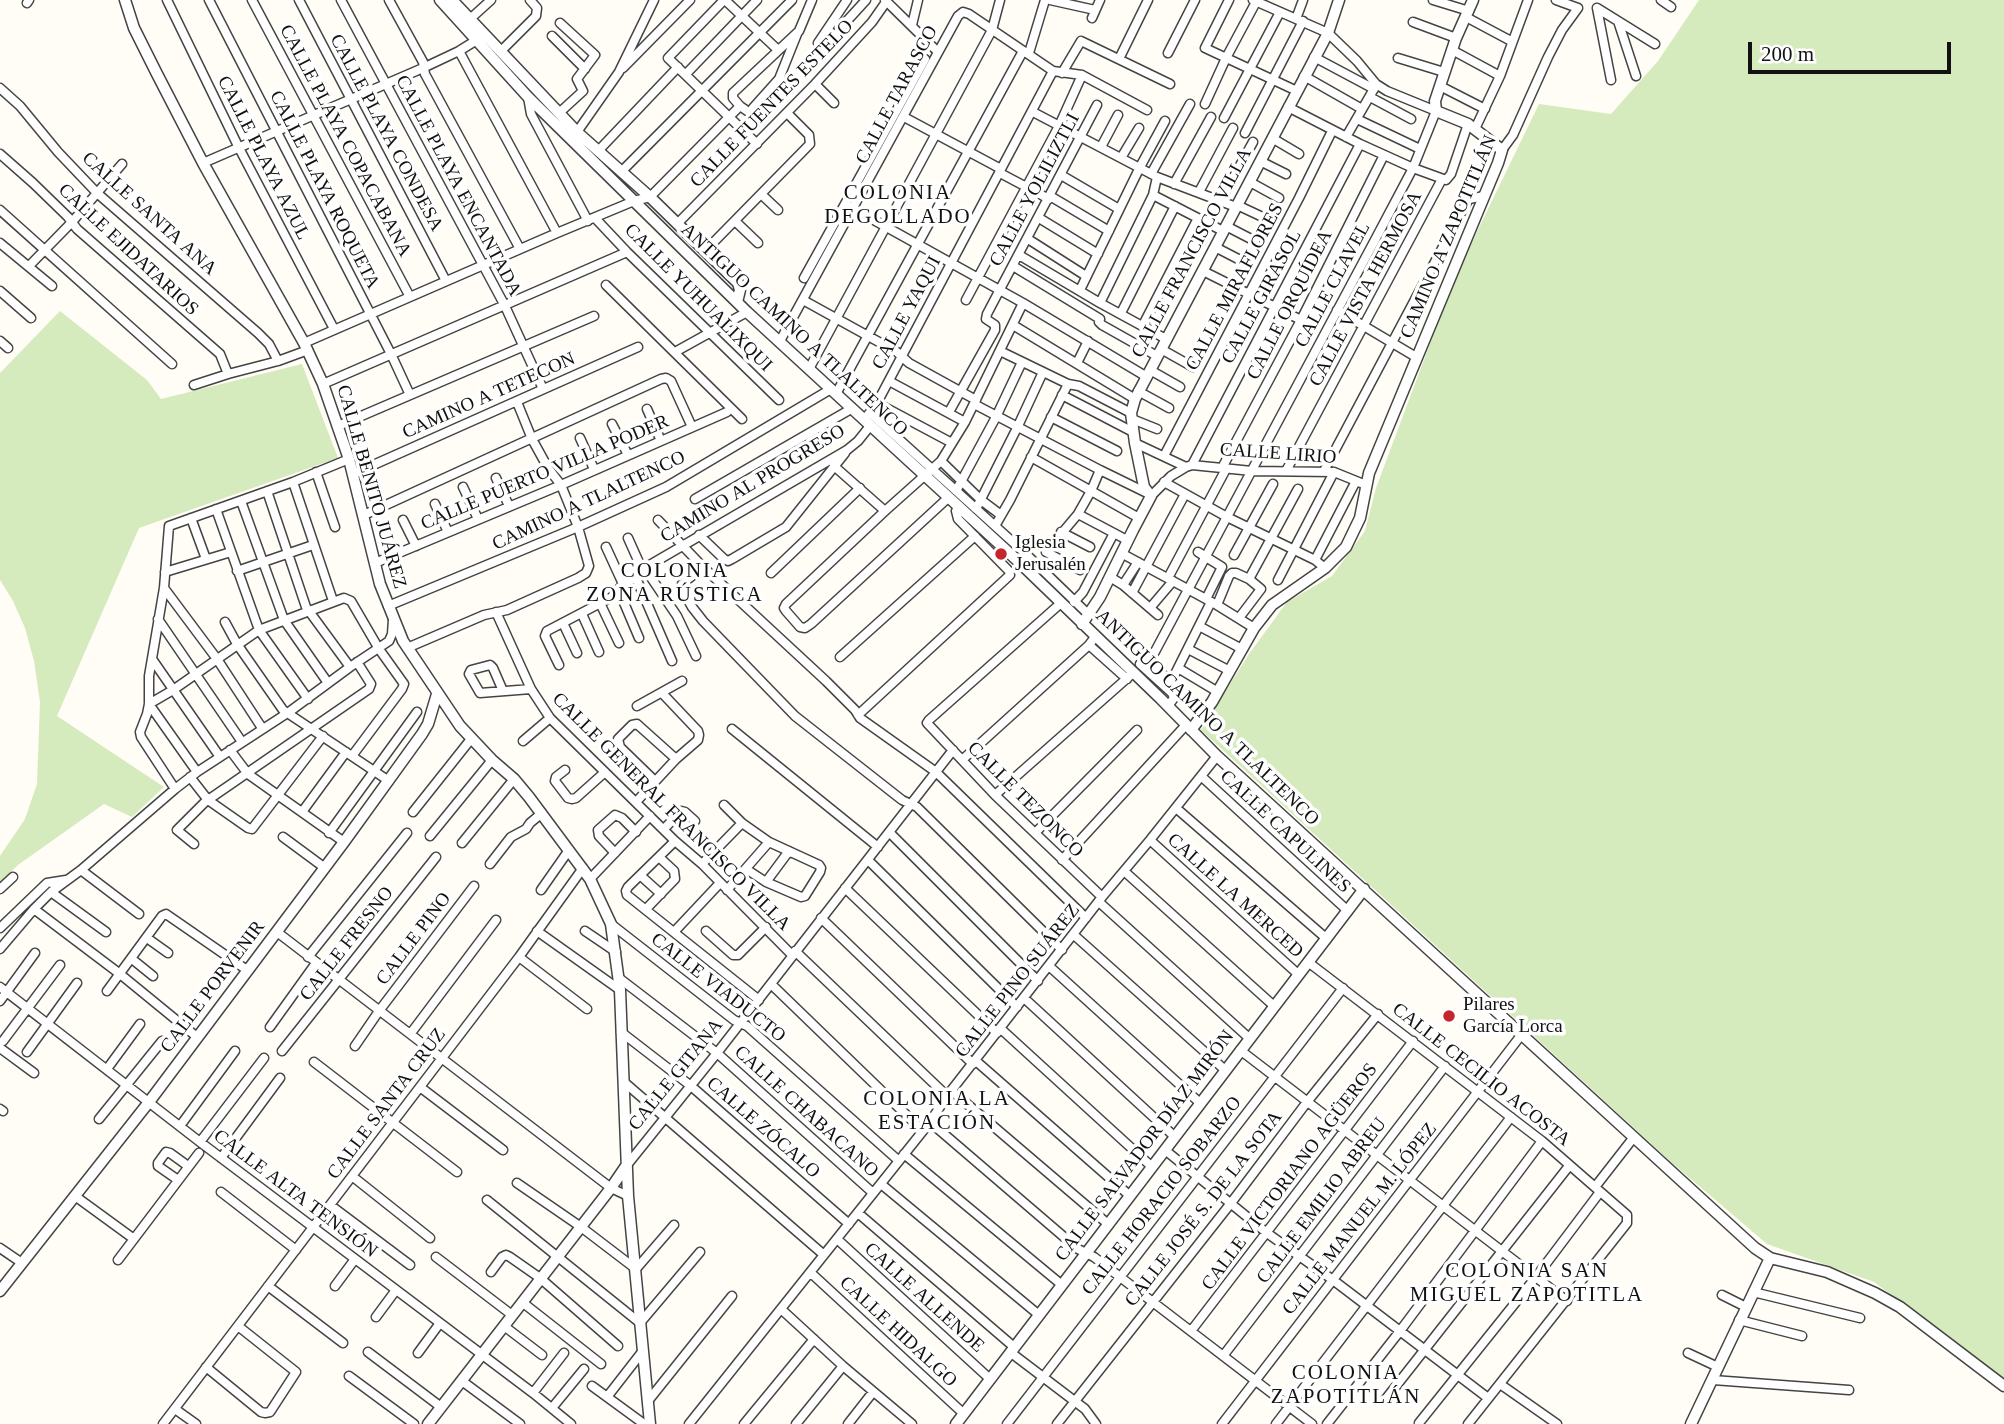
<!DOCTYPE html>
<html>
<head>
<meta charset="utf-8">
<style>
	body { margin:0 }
	#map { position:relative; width:2004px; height:1424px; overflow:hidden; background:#fffdf5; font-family:Georgia,serif }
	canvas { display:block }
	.scale { position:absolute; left:1748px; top:42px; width:203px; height:32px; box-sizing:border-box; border:4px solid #111; border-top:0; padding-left:9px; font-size:21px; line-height:24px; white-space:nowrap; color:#111; -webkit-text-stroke:5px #fff; paint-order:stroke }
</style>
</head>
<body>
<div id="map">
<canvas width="2004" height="1424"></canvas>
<div class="scale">200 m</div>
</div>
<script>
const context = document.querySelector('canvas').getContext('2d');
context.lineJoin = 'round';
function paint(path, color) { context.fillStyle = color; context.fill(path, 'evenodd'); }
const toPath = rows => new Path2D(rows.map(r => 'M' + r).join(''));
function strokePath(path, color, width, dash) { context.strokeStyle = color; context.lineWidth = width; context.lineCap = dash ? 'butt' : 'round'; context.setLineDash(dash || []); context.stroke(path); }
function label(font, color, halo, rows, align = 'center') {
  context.font = font + ' Georgia,serif'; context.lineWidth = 7; context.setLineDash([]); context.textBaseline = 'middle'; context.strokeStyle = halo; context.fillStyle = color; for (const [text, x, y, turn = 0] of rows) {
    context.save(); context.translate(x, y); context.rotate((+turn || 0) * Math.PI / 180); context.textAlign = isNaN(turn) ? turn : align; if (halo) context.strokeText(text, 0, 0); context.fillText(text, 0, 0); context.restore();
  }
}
paint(toPath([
	[1699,0,2004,0,2004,1379,1874,1282,1767,1244,1671,1162,1201,730,1249,654,1287,602,1332,576,1365,531,1376,488,1455,277,1539,104,1611,114,1658,61],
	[60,311,147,380,161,399,302,364,338,458,139,528,57,716,164,787,132,817,104,804,18,865,0,882,0,856,25,819,37,784,40,702,34,661,25,628,13,601,0,580,0,373]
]), '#d5ebbd');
const minor = toPath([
	[167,0,238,146,334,329],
	[209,0,391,354,410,395],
	[252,0,410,297],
	[299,0,446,281],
	[341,0,505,306,543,389],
	[389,0,423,62,425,74,520,249],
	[724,0,668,58,757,144],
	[725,0,778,50],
	[885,0,938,52],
	[1050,0,1095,10],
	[1229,0,1205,48,1297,91],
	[1433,0,1469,11],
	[1661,0,1671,7],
	[27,3,29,0],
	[1597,8,1611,80],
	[1597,8,1655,44],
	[1466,17,1511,41],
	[1092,18,1100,0],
	[470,19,491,0],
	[1296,19,1303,0],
	[1618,21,1636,76],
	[1413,22,1456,38],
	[912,25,918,0],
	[552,36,585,69],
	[832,40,845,23,866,0],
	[818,43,847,0],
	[1452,50,1500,76],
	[459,51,557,233],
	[501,51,536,16,537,8,530,0],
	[1029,53,1045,0],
	[1168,53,1195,0],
	[1314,57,1374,89],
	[1398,58,1444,72],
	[1119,59,1148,0],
	[623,68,690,0],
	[1062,73,1081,41,1170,84],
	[686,74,757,0],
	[1304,76,1362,109],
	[815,84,834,103],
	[1440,86,1485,109],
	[0,88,20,106,58,152,97,193,258,333,269,344,278,361],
	[528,97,531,114,588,221],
	[1370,97,1411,119],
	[1205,104,1226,58,1256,2],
	[740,106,753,115,756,111,753,108,779,79,797,34],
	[1288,107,1360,144,1413,168,1446,180,1451,174,1468,124],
	[1033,112,1157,177,1236,207],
	[559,113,583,91,577,79,595,55,560,23],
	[904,117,1001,169],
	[1224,118,1280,12],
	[1357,119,1420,149],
	[1475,129,1500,76,1528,0],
	[577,132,619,72,654,0],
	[1245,133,1303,21],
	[1346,137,1375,87],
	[1272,138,1299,154],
	[1101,147,1118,115],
	[599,150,678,67],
	[1502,150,1513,135,1548,57,1562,30,1578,8,1556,0],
	[0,154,33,183,68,217,77,229,220,354,228,374],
	[1121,158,1139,128],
	[1260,161,1286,174],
	[203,163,423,68,459,51,480,38],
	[621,172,792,0],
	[1000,173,1049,199],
	[1151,174,1190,104],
	[1061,175,1119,209],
	[1250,182,1279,198],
	[1174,184,1211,117],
	[1199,192,1233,128],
	[761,194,778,210],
	[1153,195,1223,231],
	[1050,196,1109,231],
	[1221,200,1253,142],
	[845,204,925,59],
	[1237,205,1269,220],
	[0,210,172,364],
	[595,218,627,252,779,400],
	[1039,218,1098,254],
	[735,221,758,243],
	[677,224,815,84,872,22,886,2],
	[1226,226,1255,241],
	[1028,239,1086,276],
	[0,243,52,286],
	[1215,247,1246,263],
	[705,251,810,144,809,135,787,113],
	[1019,255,1100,303,1166,339],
	[29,266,72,222,122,164],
	[1013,266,1100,319,1099,322,1102,325,1157,356],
	[1203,271,1301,320],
	[804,278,845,204,1023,303,1147,377],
	[606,285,742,419],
	[1080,290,1140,167,1165,121],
	[0,291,31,318],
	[803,300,897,352,909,363,976,400],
	[966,300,1059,126,1082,75],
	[1100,303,1153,195,1157,177],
	[1337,310,1416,357],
	[1121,313,1175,206],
	[1013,325,1135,399],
	[1143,325,1198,218],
	[0,341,8,348],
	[780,341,958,16,963,12,969,14,1053,71,1082,75,1147,110],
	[304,343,557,233,634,201,650,197,740,106,733,98,733,93,799,31,812,0],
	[1161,349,1193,367],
	[1000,351,1068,384,1079,386,1131,413],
	[675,352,747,312],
	[1077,363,1088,341],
	[809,369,992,30,1000,0],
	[1150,370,1180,387],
	[889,381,965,422],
	[323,384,627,252],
	[194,385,228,374,278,361,308,350],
	[1138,391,1169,408],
	[836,394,1023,51],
	[1062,395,1133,432],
	[877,403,952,443],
	[974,404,1100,470,1147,493],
	[647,409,661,441],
	[949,412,995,330,995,325,986,319,987,314,1097,105],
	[870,413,1026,554,1089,615],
	[1051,417,1117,451],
	[1132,419,1157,429],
	[864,420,877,403,1053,71],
	[612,424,628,455],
	[338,426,594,316],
	[580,438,594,469],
	[1135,443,1186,467,1192,465,1252,471,1334,472,1366,485],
	[1164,456,1299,198,1332,131],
	[1031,457,1139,518],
	[941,461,981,500,1001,515],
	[1192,465,1360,144],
	[834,466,885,511],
	[1222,468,1301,320,1384,155],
	[1286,471,1442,179],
	[1324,471,1464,207,1469,199,1484,196],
	[316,472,335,527],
	[353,474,638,347],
	[496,478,509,506],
	[293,482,333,601],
	[1164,482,1227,517,1315,560,1325,568],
	[509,484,548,468],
	[463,487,478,519],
	[267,491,306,607,350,667],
	[956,491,996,417,1022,362],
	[1151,496,1171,476,1186,467],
	[949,497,811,624,805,628,800,627,786,611,784,608,786,604,885,511,941,461,965,422,1023,303],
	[695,499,851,409],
	[241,501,284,620,328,683],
	[435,504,448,532],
	[216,509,259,630,308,699],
	[976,509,1017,428,1043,372],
	[1078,514,1127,540],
	[364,515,661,379,666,378,671,381,692,427],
	[191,518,206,559],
	[403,520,416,546],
	[658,520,703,567,826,681,855,710,860,718,936,772,1086,918],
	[995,526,1010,500,1068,384],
	[1061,532,1090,547],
	[699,535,724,559,728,561,732,559,786,527,845,453],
	[628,538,641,567,650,576,677,616,696,656],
	[606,547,623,584],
	[1198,552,1222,567,1206,599],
	[1121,553,1217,605,1254,628],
	[1234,555,1273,484],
	[1315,560,1356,481],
	[375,563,561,485,727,412],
	[703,567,682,584,681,587,692,607,703,621,795,716,902,800,917,807,1062,950],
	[1080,570,1046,552,1078,514,1091,491,1100,470],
	[237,571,313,545],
	[165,572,231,552],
	[771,573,860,488],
	[1110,577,1123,585,1158,615],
	[636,578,672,661],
	[1168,578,1226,469],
	[1249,579,1298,489],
	[1278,580,1334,472],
	[1123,585,1138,562],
	[164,588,217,659,262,728],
	[619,591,639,638],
	[1132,593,1185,494],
	[1074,602,1083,592,1114,533],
	[600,603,619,643],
	[1061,603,929,720,927,723,995,795,1102,897],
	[1217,605,1229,576,1232,573,1236,573,1249,579,1261,589,1239,618],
	[388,606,578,527,666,487,831,389],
	[1150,608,1173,581],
	[496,612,531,689,550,718,675,841,702,864,792,955],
	[582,614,599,652],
	[158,619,242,742],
	[225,622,237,644,283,710,389,781],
	[563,623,577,653],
	[1199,626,1242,649],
	[1089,645,1127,679],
	[407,648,484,615,507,610,578,578,586,573,589,566,578,527,561,485,548,468,532,439,517,402],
	[1188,649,1230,671],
	[840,657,975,536],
	[152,659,220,757],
	[1140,664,1172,693,1174,698,1168,706],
	[559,665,545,636,547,631,612,597,623,584,642,575,648,566,847,450,858,441,870,426],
	[1178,668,1218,692],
	[1171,681,1152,666,1150,663,1151,659,1376,238,1413,168,1436,111,1387,91,1376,84,1357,61,1328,33,1253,0],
	[1168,688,1211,602],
	[503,691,493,668,490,665,471,670,469,674,480,693,531,689],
	[637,706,682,681],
	[858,715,1010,575,1009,571,958,519,956,511,959,506],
	[732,729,878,847],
	[523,741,550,718],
	[230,750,248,774,344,842],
	[962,760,1089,645,1095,637],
	[565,770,556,777,555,781,568,798,572,799,576,798,605,772],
	[197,772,149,704,173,690,259,630,344,598,351,601,379,649,404,684,402,689,352,756],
	[1201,776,1348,911],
	[190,777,208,800,248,828,252,829,323,736],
	[655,781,620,747,618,739,632,725,637,724,676,759],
	[175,789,141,737,140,732,147,714,149,704,149,676,164,588,169,526,293,482,349,459],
	[995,795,1133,673],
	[636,802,676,759,698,740,699,735,698,731,662,693],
	[724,805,742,823,769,842,819,865,821,868,820,872,805,896,801,897,766,882,746,869],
	[1176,808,1327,939],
	[302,812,346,752],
	[413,812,471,739],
	[664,829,681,811,685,812,695,821],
	[889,832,1038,981],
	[329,833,417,712],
	[1035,833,1137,730],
	[430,836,492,760],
	[283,837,325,868],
	[1150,840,1299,975],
	[675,841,628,887,626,891,627,895,759,1000],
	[462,843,514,779],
	[194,844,177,830,205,802,369,689,371,684,357,662],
	[615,853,599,836,598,830,615,815,622,818,636,832],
	[868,860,1017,1007],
	[1062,860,1186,725],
	[490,864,511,837,526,829,530,823,542,813],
	[702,864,742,823],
	[81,870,139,914],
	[1124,871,1274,1006],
	[641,876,661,894],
	[590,879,650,816],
	[766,882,789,851],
	[845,888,997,1033],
	[0,889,13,877],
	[541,890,569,850],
	[727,890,769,842],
	[51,892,106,932],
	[1099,902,1249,1038],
	[34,909,120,974,197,1037],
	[646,909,675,879,674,871,659,857],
	[821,918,973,1064],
	[611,924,734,1020,747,1026,899,1161],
	[0,928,47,883,66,880],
	[537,931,620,990],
	[585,931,616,952],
	[706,931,733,955,738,955,766,927],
	[277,932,611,1188,628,1196],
	[674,932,720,883],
	[1074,935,1225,1070],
	[147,938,168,953],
	[0,949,34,909,51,892,81,870,175,789,197,772,289,712,350,667,389,641,392,634,393,619],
	[795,951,947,1096],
	[308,957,407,833],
	[519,957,587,1009],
	[132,959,153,976],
	[1308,962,1542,1141,1627,1215,1627,1223,1468,1424],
	[1049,966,1200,1103],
	[619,978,717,1053,873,1193],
	[771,984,923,1131],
	[0,987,200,1142,533,1393,571,1424],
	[107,991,162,916,166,914,247,970],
	[1024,998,1174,1136],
	[0,1001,35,953],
	[270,1027,316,963],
	[1001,1029,1151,1166],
	[621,1032,691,1086,849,1224],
	[411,1033,496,920],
	[3,1041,60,965],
	[355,1046,379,1011,474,886],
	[0,1048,34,1073],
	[1240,1050,1567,1301],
	[282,1051,436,857],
	[27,1052,77,983],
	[976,1061,1129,1195],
	[314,1062,457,1172],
	[107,1069,140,1024],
	[624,1082,824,1255],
	[420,1087,503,1150],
	[952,1091,1108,1224],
	[0,1109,3,1111],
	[99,1119,162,1041],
	[930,1122,1078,1249,1094,1257,1312,1424],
	[180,1126,235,1051],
	[200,1142,264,1058],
	[1165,1150,1267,1233,1333,1280,1488,1398],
	[904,1154,1062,1285],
	[221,1158,280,1078],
	[627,1165,717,1053,953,750],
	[352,1176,430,1238],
	[178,1180,158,1166,158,1163,166,1152,170,1153,188,1166],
	[517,1183,581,1227,636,1269,674,1225],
	[881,1184,1039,1315],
	[1595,1187,1634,1137],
	[221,1192,296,1250],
	[75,1196,134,1239],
	[487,1200,640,1323,700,1252],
	[330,1205,410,1265],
	[858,1213,1014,1347],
	[837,1239,990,1379],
	[0,1248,22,1263],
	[436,1257,512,1315],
	[118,1260,199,1153],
	[491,1272,502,1257,506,1255,510,1257,540,1278,618,1346],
	[811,1273,964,1414],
	[268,1286,343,1343],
	[335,1286,355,1259],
	[1753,1292,1860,1318],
	[1722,1295,1746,1307],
	[522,1302,601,1364],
	[781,1309,843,1366,912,1424],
	[376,1317,396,1290],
	[1739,1320,1802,1336],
	[504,1326,542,1355],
	[1191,1331,1413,1041],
	[368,1352,441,1407],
	[1010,1352,1085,1409,1096,1424],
	[418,1353,440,1323],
	[1688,1353,1718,1367],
	[1223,1356,1445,1066],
	[206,1367,261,1412,265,1413,270,1412,296,1372,238,1326],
	[349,1376,414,1424],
	[1713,1380,1849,1390],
	[462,1381,520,1424],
	[1500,1384,1557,1424],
	[592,1386,644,1424],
	[533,1393,564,1353],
	[607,1397,642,1352],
	[1385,1400,1569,1166],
	[648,1401,732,1296],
	[552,1408,584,1369],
	[175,1409,196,1424],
	[1419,1423,1536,1277,1600,1192],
	[163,1424,519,957,583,868],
	[689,1424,930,1122,947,1096,1102,897,1150,840,1217,756],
	[744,1424,814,1339],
	[796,1424,843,1366],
	[848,1424,873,1392],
	[1007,1424,1343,988],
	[1057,1424,1231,1203,1307,1102,1378,1014],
	[1222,1424,1522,1034],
	[1276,1424,1511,1117],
	[1327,1424,1400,1331,1542,1141]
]);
const tertiary = toPath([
	[125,0,134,28,156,72,203,163,304,343,323,384,349,459,380,584,403,641,460,726,492,760,514,779,529,797,590,879,611,924,620,990,628,1196,650,1424],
	[440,0,528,97,747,312,1019,562,1160,698,1217,756,1755,1248,1770,1258,1827,1272,1875,1293,1900,1307,2004,1386],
	[452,0,577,132,650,197,738,283,740,290,737,302],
	[1082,624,1100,597,1133,530,1151,496,1144,487,1135,443,1131,413,1135,399,1328,33,1339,0],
	[1191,730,1212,702,1254,628,1272,605,1325,568,1346,547,1360,518,1369,473,1498,163,1502,150,1468,124,1436,111,1435,101,1456,38,1473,0],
	[0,1291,149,1102,344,842,422,734,428,724,437,694],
	[428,1424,611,1188,626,1166],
	[956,1424,1364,889],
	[1691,1424,1770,1258]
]);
strokePath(minor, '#444', 11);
strokePath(tertiary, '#444', 13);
strokePath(minor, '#fff', 8);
strokePath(tertiary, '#fff', 10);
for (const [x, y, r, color] of [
	[1001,554,7,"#c4262e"],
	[1449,1016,7,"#c4262e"]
]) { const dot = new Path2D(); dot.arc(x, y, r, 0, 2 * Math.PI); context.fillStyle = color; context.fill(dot); strokePath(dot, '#fff', 2.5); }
label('19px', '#111', '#fff', [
	["CALLE TARASCO",897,95,-62],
	["CALLE FUENTES ESTELO",772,104,-46],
	["CALLE PLAYA CONDESA",386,133,62],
	["CALLE PLAYA COPACABANA",345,141,62],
	["CALLE PLAYA AZUL",263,158,63],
	["CALLE PLAYA ENCANTADA",458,186,62],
	["CALLE PLAYA ROQUETA",324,190,63],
	["CALLE YOLILIZTLI",1035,190,-62],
	["CALLE SANTA ANA",149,214,42],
	["CAMINO A ZAPOTITLÁN",1449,237,-67],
	["CALLE EJIDATARIOS",128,250,43],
	["CALLE FRANCISCO VILLA",1192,253,-62],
	["CALLE CLAVEL",1333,285,-62],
	["CALLE MIRAFLORES",1235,287,-62],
	["CALLE VISTA HERMOSA",1366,289,-62],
	["CALLE GIRASOL",1262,297,-62],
	["CALLE YUHUALIXQUI",698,298,45],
	["CALLE ORQUÍDEA",1290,305,-63],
	["CALLE YAQUI",907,313,-62],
	["ANTIGUO CAMINO A TLALTENCO",794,330,43],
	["CAMINO A TETECON",489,396,-24],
	["CALLE LIRIO",1278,454,4],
	["CALLE PUERTO VILLA PODER",545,473,-23],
	["CAMINO AL PROGRESO",753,484,-31],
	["CALLE BENITO JUÁREZ",371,487,74],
	["CAMINO A TLALTENCO",589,501,-25],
	["ANTIGUO CAMINO A TLALTENCO",1207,718,44],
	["CALLE TEZONCO",1025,800,45],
	["CALLE GENERAL FRANCISCO VILLA",671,812,45],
	["CALLE CAPULINES",1285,832,43],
	["CALLE LA MERCED",1235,896,42],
	["CALLE PINO",414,939,-53],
	["CALLE FRESNO",347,944,-52],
	["CALLE PINO SUÁREZ",1018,981,-52],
	["CALLE PORVENIR",213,987,-53],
	["CALLE VIADUCTO",718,988,38],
	["CALLE GITANA",676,1075,-51],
	["CALLE CECILIO ACOSTA",1481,1075,38],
	["CALLE SANTA CRUZ",387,1104,-53],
	["CALLE CHABACANO",806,1112,42],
	["CALLE ZÓCALO",763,1128,41],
	["CALLE SALVADOR DÍAZ MIRÓN",1145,1146,-53],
	["CALLE VICTORIANO AGÜEROS",1290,1177,-53],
	["CALLE ALTA TENSIÓN",295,1194,37],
	["CALLE HORACIO SOBARZO",1162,1196,-52],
	["CALLE EMILIO ABREU",1322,1201,-53],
	["CALLE JOSÉ S. DE LA SOTA",1204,1209,-52],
	["CALLE MANUEL M. LÓPEZ",1360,1219,-52],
	["CALLE ALLENDE",924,1298,42],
	["CALLE HIDALGO",898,1332,43]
]);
label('19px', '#111', '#fff', [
	["Iglesia",1015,543],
	["Jerusalén",1015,565],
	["Pilares",1463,1005],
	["García Lorca",1463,1027]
], 'left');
context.letterSpacing = '2px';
label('21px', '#111', '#fff', [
	["COLONIA",898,193],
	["DEGOLLADO",898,217],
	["COLONIA",675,571],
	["ZONA RÚSTICA",675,595],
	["COLONIA LA",937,1099],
	["ESTACIÓN",937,1123],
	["COLONIA SAN",1527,1271],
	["MIGUEL ZAPOTITLA",1527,1295],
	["COLONIA",1346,1373],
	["ZAPOTITLÁN",1346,1397]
]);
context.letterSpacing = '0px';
</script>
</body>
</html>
